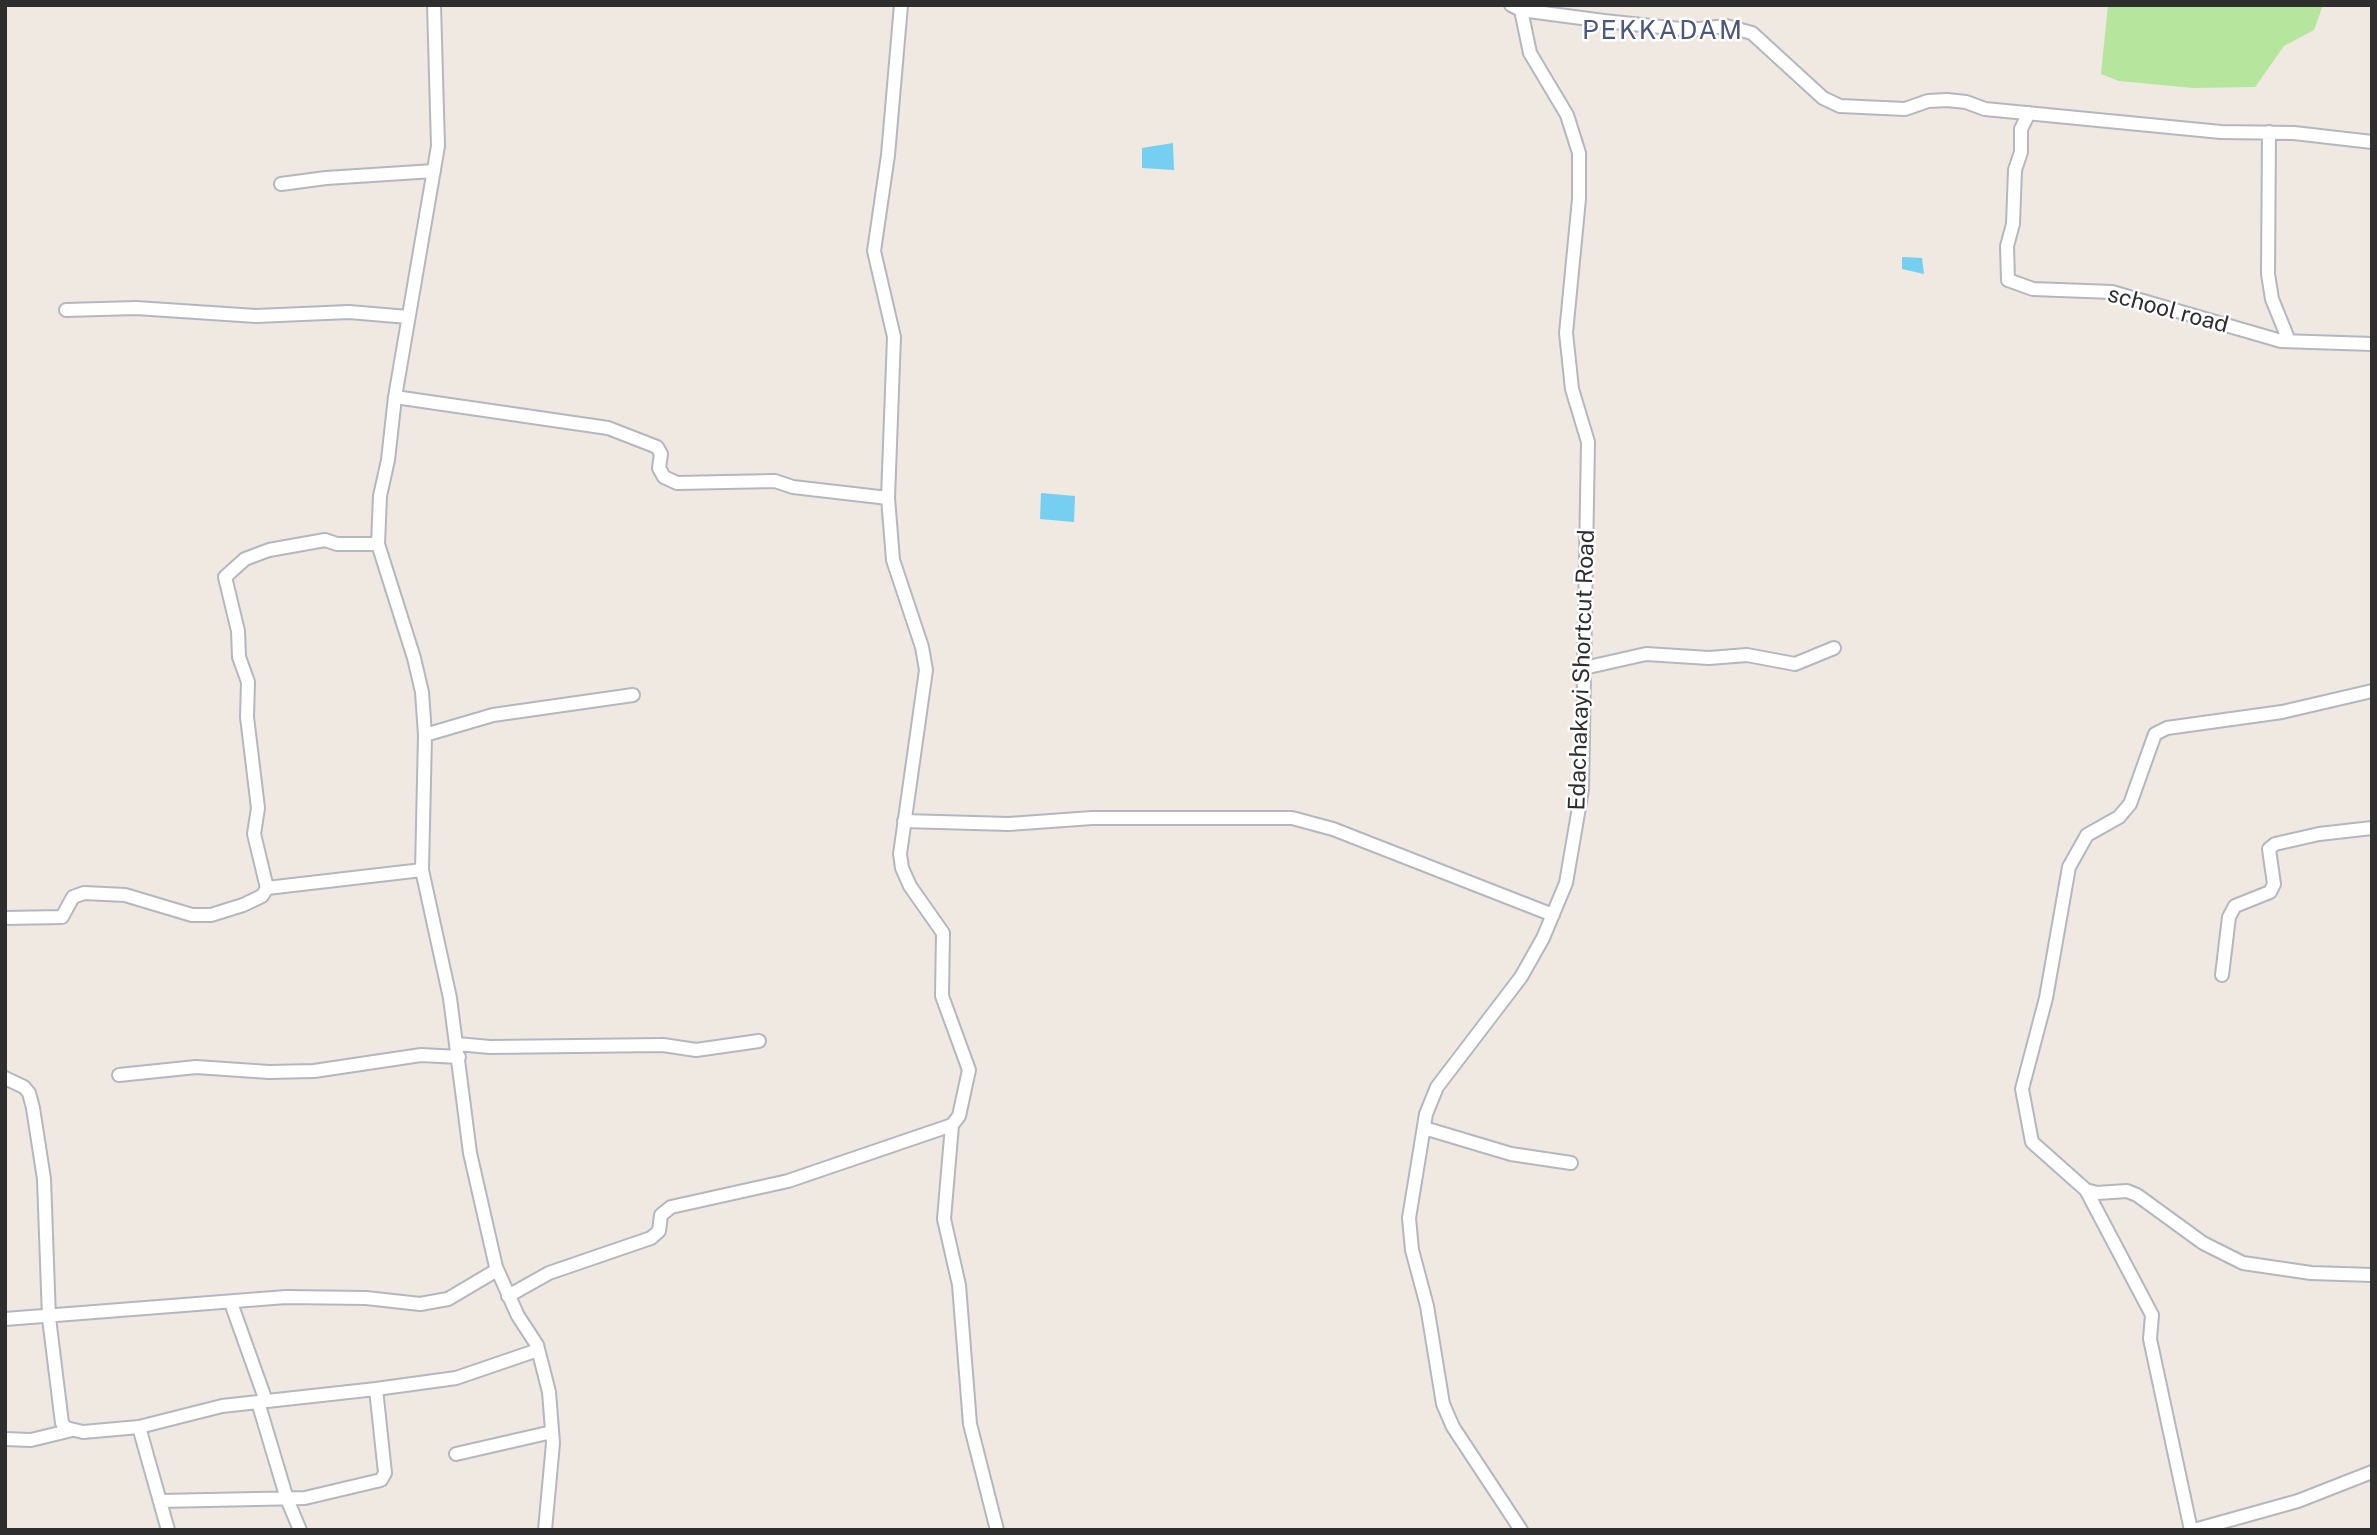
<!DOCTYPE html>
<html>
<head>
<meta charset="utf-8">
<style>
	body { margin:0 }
	#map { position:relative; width:2377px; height:1535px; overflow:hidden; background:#efe9e1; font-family:"Public Sans",sans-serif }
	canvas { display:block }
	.frame { position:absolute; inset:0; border:7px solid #2e2e2e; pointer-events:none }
</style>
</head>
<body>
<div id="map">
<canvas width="2377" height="1535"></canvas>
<div class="frame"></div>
</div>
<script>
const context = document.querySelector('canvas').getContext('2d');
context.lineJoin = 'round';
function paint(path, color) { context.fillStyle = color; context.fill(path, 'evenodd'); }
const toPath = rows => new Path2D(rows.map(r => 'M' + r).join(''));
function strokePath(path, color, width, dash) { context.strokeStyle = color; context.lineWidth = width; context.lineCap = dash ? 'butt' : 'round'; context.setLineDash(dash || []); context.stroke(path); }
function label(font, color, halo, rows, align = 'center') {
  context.font = font + ' "Public Sans",sans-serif'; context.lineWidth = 5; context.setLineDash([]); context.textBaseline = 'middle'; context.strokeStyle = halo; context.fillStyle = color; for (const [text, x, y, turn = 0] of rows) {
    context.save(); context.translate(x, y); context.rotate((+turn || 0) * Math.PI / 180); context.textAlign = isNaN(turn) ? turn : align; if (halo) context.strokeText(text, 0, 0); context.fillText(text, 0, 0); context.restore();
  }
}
paint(toPath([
	[2108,5,2323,5,2314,30,2284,46,2255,87,2193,88,2119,81,2101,74]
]), '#b6e59e');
paint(toPath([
	[1173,143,1174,170,1142,168,1142,148],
	[1902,257,1922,258,1924,274,1902,269],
	[1041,493,1075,496,1074,522,1040,519]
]), '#75cff0');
const minor = toPath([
	[434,5,438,146,395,397,388,460,380,496,378,544,414,658,422,692,425,735,422,870,450,998,470,1153,496,1267,518,1316,537,1345,549,1392,553,1443,545,1530],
	[901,5,888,155,874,251,894,337,888,498,893,560,922,647,926,670,900,854,902,868,910,886,943,933,942,996,969,1070,959,1116,952,1125,944,1219,959,1285,970,1424,997,1530],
	[1511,5,1521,10,1604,21,1690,30,1726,26,1752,33,1823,98,1840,106,1905,109,1928,101,1947,100,1966,102,1985,109,2221,132,2294,133,2372,142],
	[1521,10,1530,53,1567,115,1579,153,1579,199,1566,333,1572,389,1588,442,1582,790,1566,883,1543,938,1521,977,1437,1087,1426,1114,1409,1218,1412,1250,1427,1306,1443,1404,1453,1427,1521,1530],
	[2029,113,2021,129,2021,152,2015,170,2013,224,2007,246,2008,280,2033,289,2112,292,2281,341,2372,344],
	[2269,132,2268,274,2272,299,2289,341],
	[281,184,326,178,434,171],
	[66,310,136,308,256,316,349,312,408,317],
	[395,397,608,428,657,447,661,454,659,468,664,477,677,483,775,481,793,487,888,498],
	[1584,668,1646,654,1709,658,1747,655,1795,664,1834,648],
	[2372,691,2282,712,2167,728,2155,734,2130,804,2119,817,2087,835,2069,867,2046,998,2022,1089,2032,1142,2086,1190,2097,1193,2127,1191,2137,1195,2203,1243,2243,1263,2311,1273,2372,1275],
	[425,735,493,715,633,695],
	[904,821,1009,824,1092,818,1292,818,1333,829,1553,915],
	[267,888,254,834,258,808,247,717,248,682,239,657,238,631,225,577,245,559,269,550,325,540,337,544,378,544],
	[5,918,62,917,73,897,84,893,125,895,192,915,211,915,243,905,262,896,267,888,422,870],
	[2222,975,2229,917,2235,906,2270,892,2274,884,2269,849,2275,844,2319,834,2372,828],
	[457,1044,490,1047,663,1045,696,1050,759,1041],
	[119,1075,196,1067,269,1072,314,1071,421,1055,459,1057],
	[5,1078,24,1087,29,1093,33,1108,44,1179,49,1318,62,1423,66,1428,83,1432,139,1427,168,1530],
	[1424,1128,1511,1154,1571,1163],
	[2086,1190,2152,1315,2150,1339,2191,1530],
	[508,1296,549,1273,651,1238,659,1231,661,1215,671,1207,788,1181,952,1125],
	[231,1303,266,1401],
	[5,1319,286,1297,366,1298,420,1304,448,1299,497,1270],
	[258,1402,287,1499,300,1530],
	[139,1427,222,1406,376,1389],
	[5,1439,31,1440,72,1430],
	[456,1454,552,1432],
	[160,1501,305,1498,381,1480,385,1473,376,1389,456,1378,538,1350],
	[2194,1530,2298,1501,2372,1472]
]);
strokePath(minor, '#b4b7c1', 16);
strokePath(minor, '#fff', 12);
label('23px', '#2e2e2e', '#fff', [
	["school road",2168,310,15],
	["Edachakayi Shortcut Road",1582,670,-88]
]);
context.letterSpacing = '2px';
label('26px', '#4d5680', '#fff', [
	["PEKKADAM",1663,31]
]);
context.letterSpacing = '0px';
</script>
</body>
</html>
